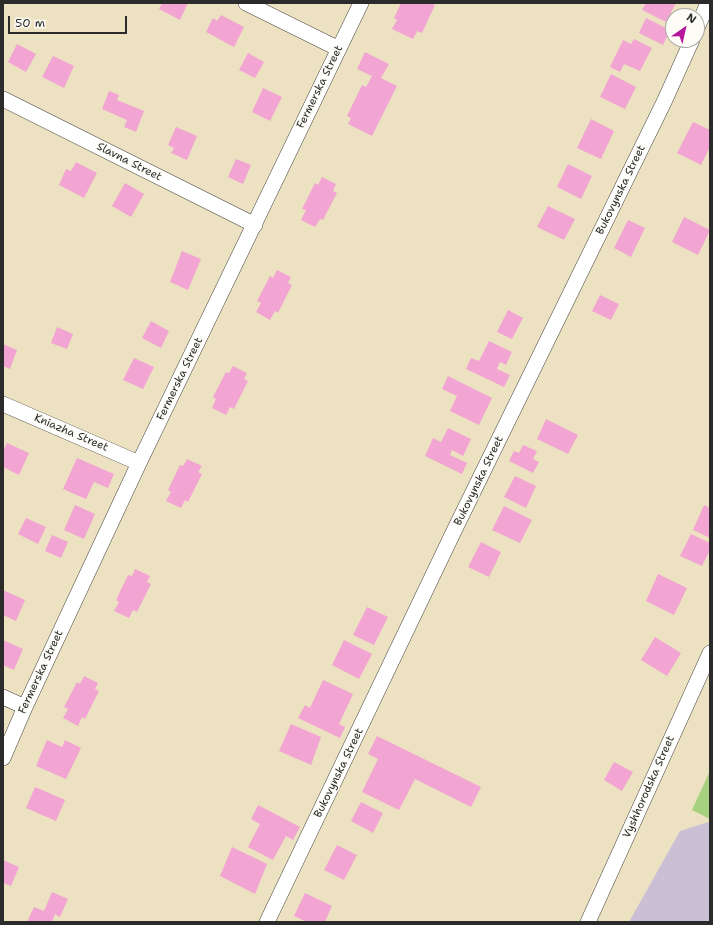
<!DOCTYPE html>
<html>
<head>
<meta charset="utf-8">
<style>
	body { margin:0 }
	#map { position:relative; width:713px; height:925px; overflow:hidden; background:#ece2c1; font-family:"Shantell Sans",sans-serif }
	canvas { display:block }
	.frame { position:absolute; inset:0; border:4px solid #2b2b2b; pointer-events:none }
	.north { position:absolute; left:665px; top:8px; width:40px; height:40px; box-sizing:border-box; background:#fdfcf7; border:1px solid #a9a8a5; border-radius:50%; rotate:34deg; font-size:11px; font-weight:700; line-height:16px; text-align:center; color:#2b2b2b }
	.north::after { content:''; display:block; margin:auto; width:14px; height:18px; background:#b5179e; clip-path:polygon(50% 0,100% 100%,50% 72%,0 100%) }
	.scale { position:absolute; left:8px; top:16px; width:119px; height:18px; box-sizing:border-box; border:2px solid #2b2b2b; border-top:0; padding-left:5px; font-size:12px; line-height:14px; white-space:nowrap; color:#2b2b2b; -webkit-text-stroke:3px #fdfcf7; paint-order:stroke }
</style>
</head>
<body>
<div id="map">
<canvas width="713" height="925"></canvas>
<div class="frame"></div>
<div class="north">N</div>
<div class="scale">50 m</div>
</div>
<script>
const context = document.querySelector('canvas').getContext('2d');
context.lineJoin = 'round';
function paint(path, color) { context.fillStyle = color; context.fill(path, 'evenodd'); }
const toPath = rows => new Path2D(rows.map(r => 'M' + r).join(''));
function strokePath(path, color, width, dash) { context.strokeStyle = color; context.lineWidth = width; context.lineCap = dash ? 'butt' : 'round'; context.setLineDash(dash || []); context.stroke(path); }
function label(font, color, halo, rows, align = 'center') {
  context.font = font + ' "Shantell Sans",sans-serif'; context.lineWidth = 3; context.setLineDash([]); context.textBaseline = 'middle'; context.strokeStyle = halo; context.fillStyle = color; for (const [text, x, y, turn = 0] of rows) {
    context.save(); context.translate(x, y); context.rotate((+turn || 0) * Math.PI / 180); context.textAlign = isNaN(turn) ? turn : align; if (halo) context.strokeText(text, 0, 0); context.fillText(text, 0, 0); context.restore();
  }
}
paint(toPath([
	[708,822,710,823,710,922,629,922,680,831]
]), '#cbbfd5');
paint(toPath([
	[710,771,710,819,692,810]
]), '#a6d17e');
paint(toPath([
	[162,3,188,3,180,20,159,9],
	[401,3,430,3,435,5,422,33,417,31,413,39,392,29,397,20,394,18],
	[646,3,676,3,666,22,642,10],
	[221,15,244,27,234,47,206,32,213,18,217,21],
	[646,18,670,30,663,45,639,33],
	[634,39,652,48,640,71,624,64,620,72,610,67,623,40,631,44],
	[17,44,36,54,26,72,8,62],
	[365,52,389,64,381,78,397,86,372,136,348,124,351,118,347,116,362,85,366,87,372,76,357,69],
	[248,53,264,62,255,78,239,70],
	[53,56,74,66,64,88,42,77],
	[611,74,636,87,625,109,600,97],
	[263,88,282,97,270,121,252,112],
	[109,91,119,95,117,100,144,111,136,132,124,127,127,120,102,109],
	[591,119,614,131,601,159,577,148],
	[693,122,710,130,710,147,701,165,677,153],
	[176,127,197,136,187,160,171,153,174,148,168,145],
	[236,159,251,165,243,184,228,177],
	[76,162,97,173,84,198,59,185,66,169,71,171],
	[568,164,592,176,581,199,557,187],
	[322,177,336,184,333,191,337,193,323,220,320,219,315,227,301,220,306,210,302,209,315,183,318,185],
	[125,183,144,194,131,217,112,206],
	[548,206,575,219,564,240,537,227],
	[684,217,710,230,698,255,672,242],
	[628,220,645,228,631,257,614,248],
	[182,251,201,259,188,290,170,282],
	[277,270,291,277,288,283,292,285,278,313,275,311,270,320,256,312,261,303,257,301,270,276,273,278],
	[600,295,619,304,611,320,592,311],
	[508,310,523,318,512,339,497,332],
	[151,321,169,331,161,348,142,338],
	[57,327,73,334,67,349,51,343],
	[489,341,512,352,506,365,500,362,497,369,510,375,504,387,466,369,471,358,479,361],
	[3,344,17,350,10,369,3,366],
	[134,358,154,367,143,389,123,380],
	[233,366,247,373,244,379,248,381,234,409,230,407,226,415,212,408,216,399,213,397,226,372,229,373],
	[448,376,492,398,479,425,450,411,457,396,442,389],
	[546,419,578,435,568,454,537,439],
	[448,428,471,439,463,456,452,450,450,455,467,463,462,474,425,456,433,438,441,442],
	[7,443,29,453,19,475,3,467,3,451],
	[523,445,537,451,533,459,539,462,533,473,509,461,514,451,519,453],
	[77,458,114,474,108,488,94,482,86,499,63,489],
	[187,459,202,466,198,472,202,474,188,502,185,500,181,508,166,501,171,492,168,490,180,465,183,466],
	[515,476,536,486,526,508,504,497],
	[75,505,95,514,84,539,64,530],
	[704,505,710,508,710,538,693,530],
	[504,506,532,520,520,543,492,530],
	[26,518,46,527,38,544,18,534],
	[691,534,710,543,710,550,702,566,680,556],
	[52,535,68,542,61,558,45,551],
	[481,542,501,552,489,577,468,567],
	[135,569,150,576,147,582,151,584,137,612,133,610,129,618,114,611,119,602,116,600,128,575,132,576],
	[658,574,687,588,674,615,646,601],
	[3,590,25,600,16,621,3,615],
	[367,607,388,617,374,645,353,635],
	[655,637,681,653,667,676,641,660],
	[3,640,23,649,14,670,3,665],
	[344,640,372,654,359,679,332,665],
	[84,676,98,683,95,689,99,691,85,719,82,717,78,726,63,718,68,709,64,707,77,682,80,684],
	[323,680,353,694,339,724,345,727,340,738,298,718,305,705,310,708],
	[291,724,321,737,311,765,279,751],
	[377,736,481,787,471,807,415,779,399,810,362,792,378,759,368,754],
	[47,740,62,747,65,740,81,748,66,779,36,766],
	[614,762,633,772,622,791,604,780],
	[35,787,65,800,56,821,26,808],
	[361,802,383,813,373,833,351,821],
	[258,805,300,827,293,840,286,836,273,860,248,847,260,824,251,819],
	[337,845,357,855,344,880,324,870],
	[232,847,267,864,255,894,220,876],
	[3,860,19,867,11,886,3,883],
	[52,892,68,899,60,917,55,914,52,922,27,922,34,907,44,911],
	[305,893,332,906,325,922,307,922,294,916]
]), '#f2a4d2');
const minor = toPath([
	[246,3,339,49],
	[697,28,708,3],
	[3,99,255,225],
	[3,404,139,463],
	[3,697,25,707],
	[3,758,25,707,139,463,361,3],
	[267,922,453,533,664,102,692,40],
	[588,922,710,653]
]);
strokePath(minor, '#484642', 16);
strokePath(minor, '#fff', 15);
label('11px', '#2b2b2b', '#fdfcf7', [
	["Fermerska Street",320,87,-64],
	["Slavna Street",129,162,27],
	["Bukovynska Street",621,190,-64],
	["Fermerska Street",180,379,-64],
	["Kniazha Street",71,433,23],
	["Bukovynska Street",479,481,-64],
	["Fermerska Street",41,672,-65],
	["Bukovynska Street",339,773,-64],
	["Vyshhorodska Street",649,787,-66]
]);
</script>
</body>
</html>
